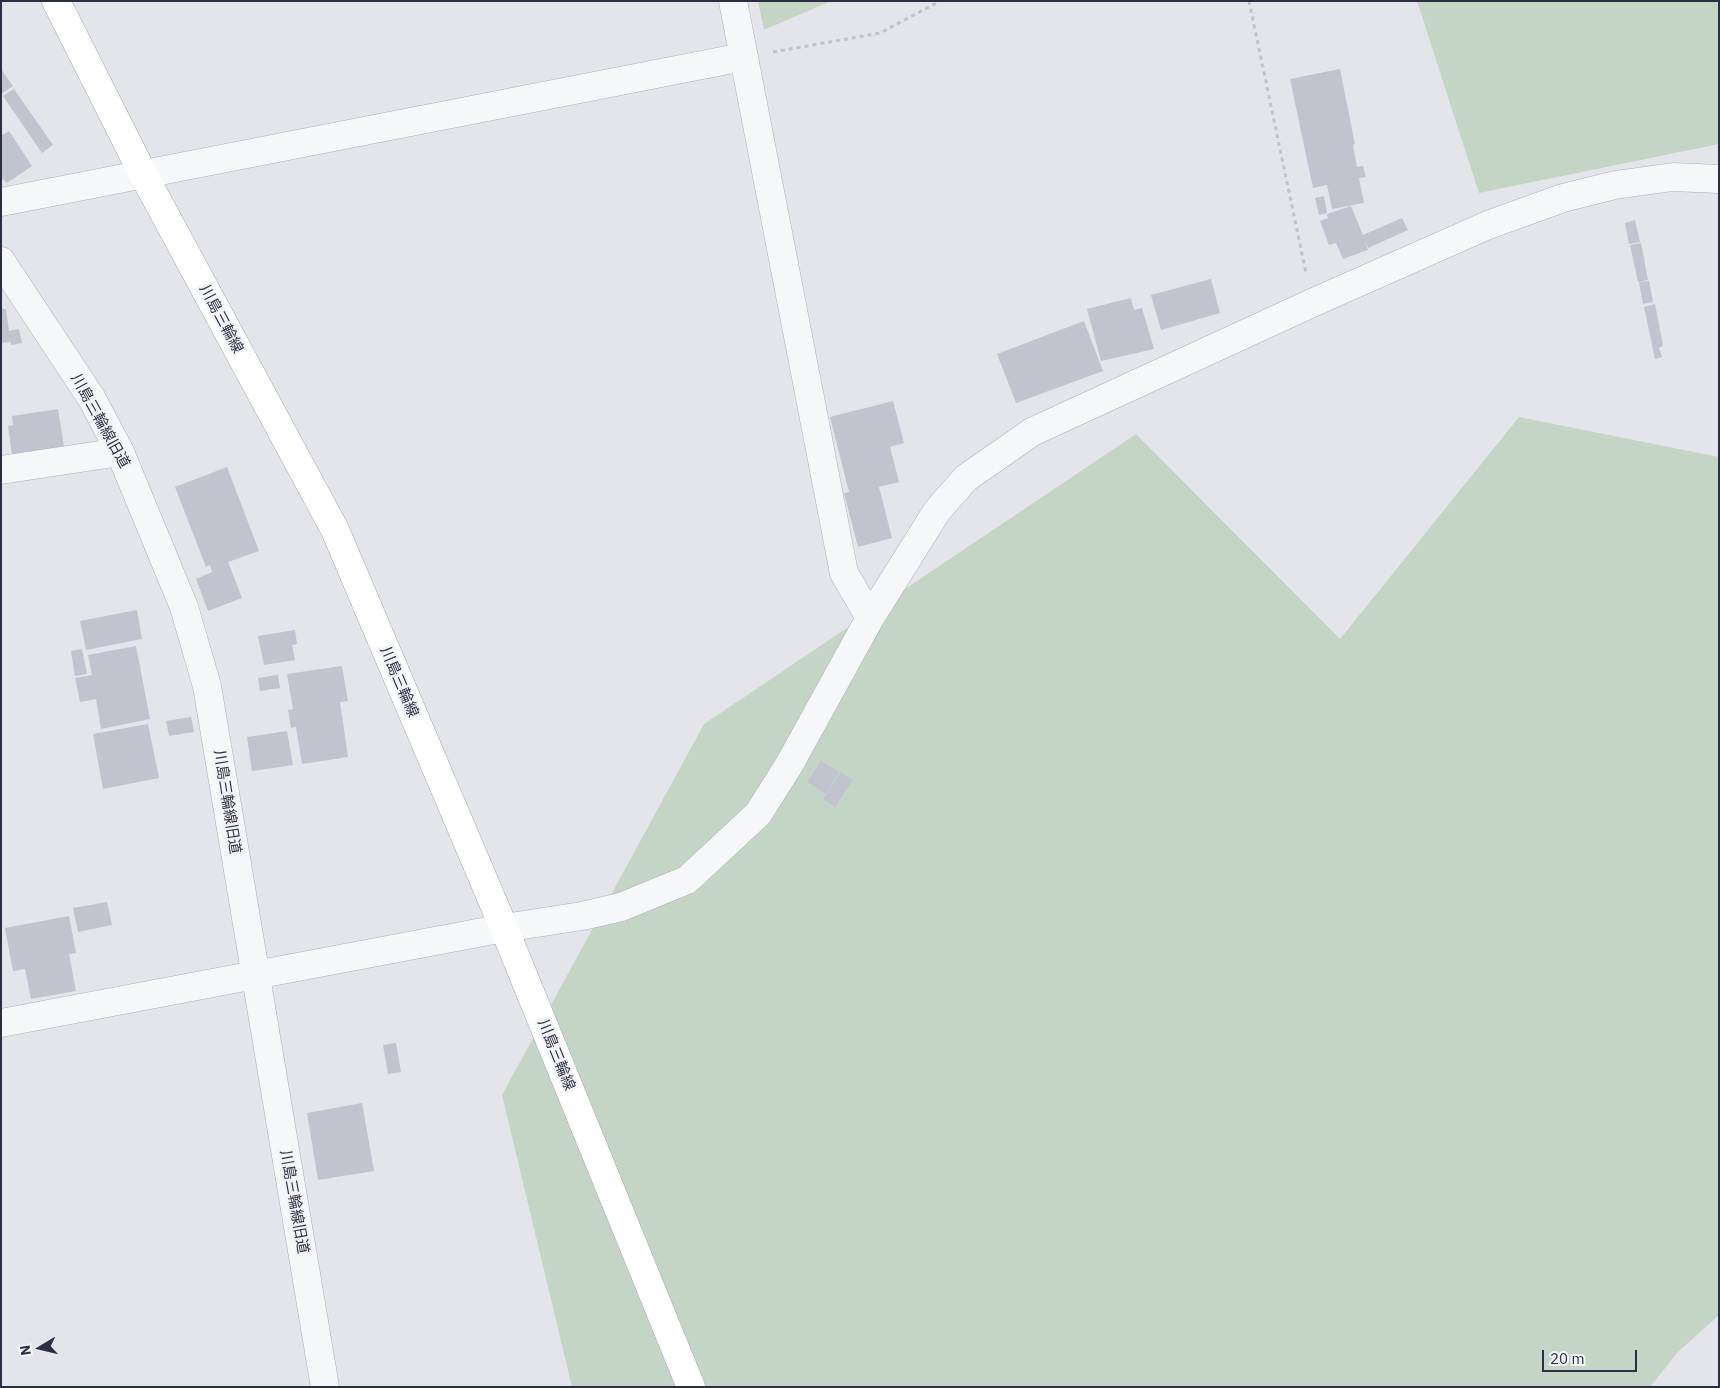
<!DOCTYPE html>
<html>
<head>
<meta charset="utf-8">
<style>
	body { margin:0 }
	#map { position:relative; width:1720px; height:1388px; overflow:hidden; background:#e3e5eb; font-family:"IBM Plex Sans",sans-serif }
	canvas { display:block }
	.frame { position:absolute; inset:0; border:2px solid #2b2f43; pointer-events:none }
	.north { position:absolute; left:15px; top:1323px; width:50px; height:50px; -webkit-text-stroke:4px #f3f4f8; paint-order:stroke; rotate:261deg; font-size:14px; font-weight:700; line-height:20px; text-align:center; color:#2b2f43 }
	.north::after { content:''; display:block; margin:auto; width:18px; height:22px; background:#2b2f43; clip-path:polygon(50% 0,100% 100%,50% 72%,0 100%) }
	.scale { position:absolute; left:1542px; top:1350px; width:95px; height:22px; box-sizing:border-box; border:2px solid #2b2f43; border-top:0; padding-left:6px; font-size:15px; line-height:18px; white-space:nowrap; color:#2b2f43; -webkit-text-stroke:4px #f3f4f8; paint-order:stroke }
</style>
</head>
<body>
<div id="map">
<canvas width="1720" height="1388"></canvas>
<div class="frame"></div>
<div class="north">N</div>
<div class="scale">20 m</div>
</div>
<script>
const context = document.querySelector('canvas').getContext('2d');
context.lineJoin = 'round';
function paint(path, color) { context.fillStyle = color; context.fill(path, 'evenodd'); }
const toPath = rows => new Path2D(rows.map(r => 'M' + r).join(''));
function strokePath(path, color, width, dash) { context.strokeStyle = color; context.lineWidth = width; context.lineCap = dash ? 'butt' : 'round'; context.setLineDash(dash || []); context.stroke(path); }
function label(font, color, halo, rows, align = 'center') {
  context.font = font + ' "IBM Plex Sans","Noto Sans JP",sans-serif'; context.lineWidth = 5; context.setLineDash([]); context.textBaseline = 'middle'; context.strokeStyle = halo; context.fillStyle = color; for (const [text, x, y, turn = 0] of rows) {
    context.save(); context.translate(x, y); context.rotate((+turn || 0) * Math.PI / 180); context.textAlign = isNaN(turn) ? turn : align; if (halo) context.strokeText(text, 0, 0); context.fillText(text, 0, 0); context.restore();
  }
}
paint(toPath([
	[758,1,831,1,764,30],
	[1417,1,1719,1,1719,144,1479,193],
	[1519,417,1719,457,1719,1315,1678,1352,1650,1387,572,1387,502,1095,704,724,1136,434,1340,639]
]), '#c5d5c5');
paint(toPath([
	[1,69,13,86,1,94],
	[1340,69,1355,144,1353,145,1357,167,1363,166,1366,177,1359,178,1364,203,1332,209,1327,185,1313,188,1290,79],
	[14,89,53,145,42,153,3,96],
	[9,131,32,166,7,183,1,177,1,136],
	[1324,196,1327,213,1319,215,1315,198],
	[1351,206,1363,235,1402,218,1408,230,1368,248,1364,240,1368,250,1343,259,1336,243,1329,245,1320,221,1328,218,1327,214],
	[1635,220,1640,242,1629,244,1625,223],
	[1641,243,1648,280,1638,282,1630,245],
	[1211,279,1220,313,1161,330,1151,295],
	[1649,281,1653,302,1643,304,1639,282],
	[1131,298,1134,310,1142,308,1154,349,1101,361,1087,309],
	[1655,304,1663,346,1659,348,1662,357,1655,359,1644,307],
	[1,305,3,309,6,309,9,331,19,329,22,343,11,345,11,342,1,343],
	[1084,321,1103,371,1016,403,997,354],
	[893,401,904,443,890,447,899,482,879,487,892,538,858,547,844,493,849,492,830,417],
	[58,409,64,447,12,455,8,426,13,425,12,416],
	[227,467,259,551,228,562,242,598,208,611,196,579,212,572,210,565,206,567,175,487],
	[137,610,142,639,86,650,80,621],
	[295,630,297,644,292,645,295,660,264,665,258,636],
	[136,646,150,719,101,729,96,699,80,702,75,678,92,675,88,655],
	[82,649,87,674,75,676,71,651],
	[342,666,348,701,340,702,348,757,302,764,296,727,291,728,288,710,293,709,287,674],
	[278,675,280,688,260,691,258,678],
	[191,717,194,732,169,736,166,721],
	[148,724,159,778,103,789,93,734],
	[287,731,293,765,252,771,247,737],
	[821,761,839,772,826,794,807,782],
	[841,772,853,780,835,807,823,799],
	[107,902,112,925,78,932,73,908],
	[69,916,76,953,69,954,76,991,31,999,25,969,13,971,5,928],
	[396,1043,401,1072,388,1074,383,1045],
	[362,1103,374,1171,318,1180,307,1113]
]), '#c1c3ce');
const minor = toPath([
	[733,1,844,573,870,618],
	[1,202,743,57],
	[1,470,120,452],
	[1,1023,504,928,582,916,621,907,687,880,758,814,789,765,870,618,937,511,966,478,1032,432,1312,303,1488,225,1563,198,1615,185,1673,177,1719,179]
]);
const tertiary = toPath([
	[1,261,92,399,120,452,184,607,207,686,325,1387]
]);
const primary = toPath([
	[56,1,143,174,335,530,504,928,691,1387]
]);
strokePath(minor, '#acaeb9', 29);
strokePath(tertiary, '#acaeb9', 29);
strokePath(primary, '#a3a6b7', 29);
strokePath(toPath([
	[1249,1,1306,273],
	[773,52,880,33,940,1]
]), '#c1c3ca', 3, [4, 4]);
strokePath(minor, '#f6f7f9', 28);
strokePath(tertiary, '#f6f7f9', 28);
strokePath(primary, '#fff', 28);
label('15px', '#2b2f43', '#f3f4f8', [
	["川島三輪線",221,319,62],
	["川島三輪線旧道",100,421,61],
	["川島三輪線",399,682,67],
	["川島三輪線旧道",227,802,81],
	["川島三輪線",556,1055,68],
	["川島三輪線旧道",294,1202,80]
]);
</script>
</body>
</html>
